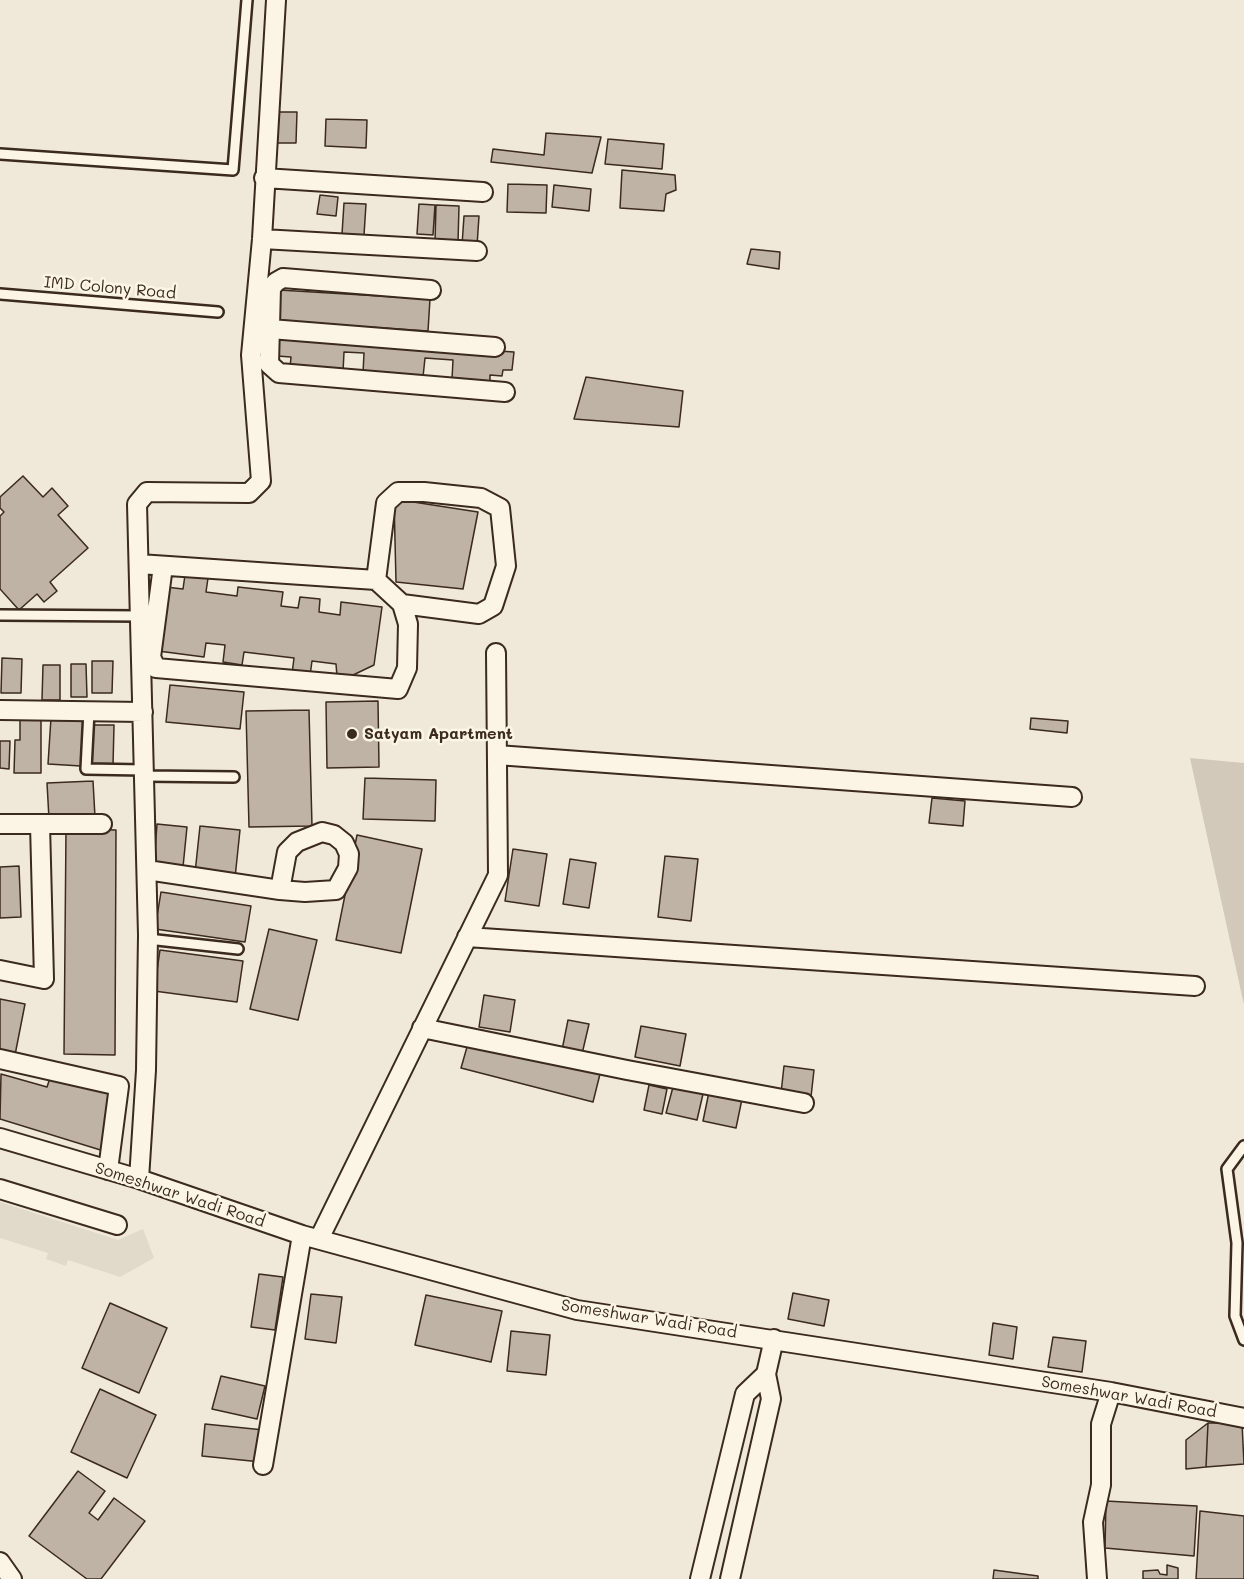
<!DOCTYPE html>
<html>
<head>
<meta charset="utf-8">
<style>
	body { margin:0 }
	canvas { display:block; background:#f0e9d9 }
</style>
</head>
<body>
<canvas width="1244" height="1579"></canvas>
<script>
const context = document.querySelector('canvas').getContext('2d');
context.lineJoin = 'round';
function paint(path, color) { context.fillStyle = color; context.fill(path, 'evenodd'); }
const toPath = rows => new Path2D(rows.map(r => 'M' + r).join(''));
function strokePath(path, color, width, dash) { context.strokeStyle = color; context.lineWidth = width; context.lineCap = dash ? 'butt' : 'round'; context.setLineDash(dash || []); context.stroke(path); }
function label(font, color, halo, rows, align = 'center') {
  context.font = font + ' Mali,sans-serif'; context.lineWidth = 5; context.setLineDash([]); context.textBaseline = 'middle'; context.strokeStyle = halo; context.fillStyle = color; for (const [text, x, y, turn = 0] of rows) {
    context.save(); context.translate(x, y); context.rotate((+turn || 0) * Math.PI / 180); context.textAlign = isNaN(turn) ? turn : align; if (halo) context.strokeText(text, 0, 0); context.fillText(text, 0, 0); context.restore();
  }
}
paint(toPath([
	[0,1202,118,1240,143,1229,154,1258,120,1277,68,1260,66,1266,46,1259,48,1253,0,1238]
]), '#e1d9c9');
paint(toPath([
	[1190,758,1244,763,1244,1005]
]), '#d2c9ba');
const building = toPath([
	[276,112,297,112,296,143,276,143,276,112],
	[326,119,367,120,366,148,325,146,326,119],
	[546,133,601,137,592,173,491,162,493,149,544,155,546,133],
	[608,139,664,144,662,169,605,164,608,139],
	[622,170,675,175,676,190,666,194,664,211,620,208,622,170],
	[508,184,547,185,546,213,507,212,508,184],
	[554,185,591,189,589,211,552,207,554,185],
	[320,195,338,197,336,216,317,214,320,195],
	[344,203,366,204,364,235,342,234,344,203],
	[419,204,435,205,433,235,417,234,419,204],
	[436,205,459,206,458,243,435,242,436,205],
	[464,216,479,216,477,246,462,245,464,216],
	[751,249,780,252,779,269,747,264,751,249],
	[279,290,430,299,428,331,278,321,279,290],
	[278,336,514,352,512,370,503,370,502,376,490,375,490,382,452,379,453,360,425,358,423,377,363,373,364,353,344,352,343,372,290,368,291,357,277,356,278,336],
	[586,377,683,391,679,427,574,419,586,377],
	[23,476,43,497,52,488,68,506,58,515,88,548,50,582,57,591,44,602,37,594,19,610,0,589,0,516,4,512,0,508,0,497,23,476],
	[394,499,478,512,463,589,396,582,394,499],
	[185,575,208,578,206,592,237,596,238,587,283,592,281,606,298,608,300,597,320,599,319,612,340,615,341,602,382,607,374,665,351,676,337,676,336,664,312,661,310,676,292,674,294,658,244,652,242,665,223,662,225,645,206,643,204,657,158,651,166,587,183,589,185,575],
	[2,658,22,659,21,693,1,693,2,658],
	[92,661,113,661,112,693,92,693,92,661],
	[71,664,86,664,87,697,71,697,71,664],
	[43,665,60,665,60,700,42,700,43,665],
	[170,685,244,692,240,729,166,722,170,685],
	[378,701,379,767,327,768,326,702,378,701],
	[309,710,312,826,249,827,246,711,309,710],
	[20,718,41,718,41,773,14,773,15,740,20,740,20,718],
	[51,718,83,720,81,766,48,764,51,718],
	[1031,718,1068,721,1067,733,1030,729,1031,718],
	[92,725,114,725,113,766,91,765,92,725],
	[0,741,10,741,9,769,0,768,0,741],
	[365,778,436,780,435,821,363,819,365,778],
	[93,781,95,817,49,819,47,783,93,781],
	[932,798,965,801,963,826,929,823,932,798],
	[157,824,187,827,183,867,154,864,157,824],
	[200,826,240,830,235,878,195,873,200,826],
	[66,829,116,830,115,1055,64,1054,66,829],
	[357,835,422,849,401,953,336,940,357,835],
	[513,849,547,854,539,906,505,901,513,849],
	[665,856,698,859,691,921,658,917,665,856],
	[570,859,596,863,589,908,563,904,570,859],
	[19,866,21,917,0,918,0,867,19,866],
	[161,892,251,906,245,942,155,929,161,892],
	[269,929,317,940,298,1020,250,1009,269,929],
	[160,950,243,961,237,1002,154,991,160,950],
	[484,995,515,1000,510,1032,479,1027,484,995],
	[0,999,25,1004,15,1055,0,1052,0,999],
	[568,1020,589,1024,582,1054,562,1050,568,1020],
	[641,1026,686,1034,680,1066,635,1057,641,1026],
	[469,1040,600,1074,593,1102,461,1068,469,1040],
	[784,1066,814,1070,811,1097,781,1093,784,1066],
	[1,1074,47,1087,51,1075,109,1092,107,1152,0,1119,1,1074],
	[649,1085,667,1089,662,1114,644,1110,649,1085],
	[673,1087,703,1094,697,1120,666,1113,673,1087],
	[709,1092,742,1099,736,1128,703,1121,709,1092],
	[259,1274,283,1277,275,1330,251,1327,259,1274],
	[793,1293,829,1300,824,1326,788,1319,793,1293],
	[311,1294,342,1297,336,1343,305,1339,311,1294],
	[426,1295,502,1311,491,1362,415,1345,426,1295],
	[110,1303,167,1328,139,1393,82,1368,110,1303],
	[993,1323,1017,1327,1013,1359,989,1355,993,1323],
	[511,1331,550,1335,546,1375,507,1371,511,1331],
	[1053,1337,1086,1341,1082,1372,1048,1367,1053,1337],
	[221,1376,265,1386,257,1419,212,1409,221,1376],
	[100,1389,156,1415,127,1478,71,1452,100,1389],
	[1208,1423,1242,1423,1244,1464,1206,1467,1208,1423],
	[1208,1423,1206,1467,1186,1469,1186,1440,1208,1423],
	[205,1424,264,1430,261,1462,202,1456,205,1424],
	[78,1471,105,1491,89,1513,98,1520,114,1498,145,1521,101,1579,87,1579,29,1536,78,1471],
	[1106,1501,1197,1506,1194,1556,1105,1548,1106,1501],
	[1200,1511,1244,1516,1244,1579,1196,1579,1200,1511],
	[1167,1565,1178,1568,1178,1579,1143,1579,1143,1571,1158,1570,1160,1574,1167,1575,1167,1565],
	[994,1570,1038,1576,1038,1579,993,1579,994,1570]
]);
paint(building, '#beb3a4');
strokePath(building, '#3b2a1e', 1.5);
const service = toPath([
	[0,154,233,170,247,0],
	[0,294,218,312],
	[0,615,140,616],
	[89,711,86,769,144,770],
	[145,776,234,777],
	[148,939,238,949],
	[1244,1146,1227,1169,1237,1243,1235,1316,1244,1340]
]);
const minor = toPath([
	[264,178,483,192],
	[262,239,477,251],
	[431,290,283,278,276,282,271,288,269,364,279,373,505,392],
	[258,328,495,347],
	[139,564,376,580,402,604,408,624,407,668,398,689,156,668,151,657,163,566],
	[376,580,386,503,398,492,424,492,481,498,500,508,506,566,493,606,479,614,402,604],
	[0,710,143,712],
	[497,755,1072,797],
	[0,824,102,824],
	[147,870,280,890,305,892,336,890,348,868,349,854,344,843,334,835,322,832,297,842,287,852,280,890],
	[467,937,1195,986],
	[0,970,44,979,40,824],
	[422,1028,627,1070,804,1103],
	[0,1059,119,1086,108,1170],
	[0,1138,139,1179,302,1235,577,1310,1111,1392,1244,1418],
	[139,1179,146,1070,148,935,137,504,147,492,249,493,261,481,251,355,262,239,276,0],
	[0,1189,117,1225],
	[319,1239,498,875,496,653],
	[263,1465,302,1235],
	[0,1562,12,1579],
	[700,1579,745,1394,766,1374],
	[730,1579,771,1399,766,1374,774,1339],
	[1097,1579,1093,1522,1101,1485,1101,1424,1111,1392]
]);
strokePath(service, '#3b2a1e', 14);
strokePath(minor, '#3b2a1e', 22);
strokePath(service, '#fcf5e5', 9);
strokePath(minor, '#fcf5e5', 18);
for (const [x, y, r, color] of [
	[352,734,6,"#3b2a1e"]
]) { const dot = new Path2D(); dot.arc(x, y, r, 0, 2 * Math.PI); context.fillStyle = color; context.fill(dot); strokePath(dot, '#fcf5e5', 2); }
label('16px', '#3b2a1e', '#fcf5e5', [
	["IMD Colony Road",110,288,5],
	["Someshwar Wadi Road",180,1195,18],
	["Someshwar Wadi Road",649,1319,9],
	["Someshwar Wadi Road",1129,1397,10]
]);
label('bold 16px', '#3b2a1e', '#fcf5e5', [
	["Satyam Apartment",364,734]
], 'left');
</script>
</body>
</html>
